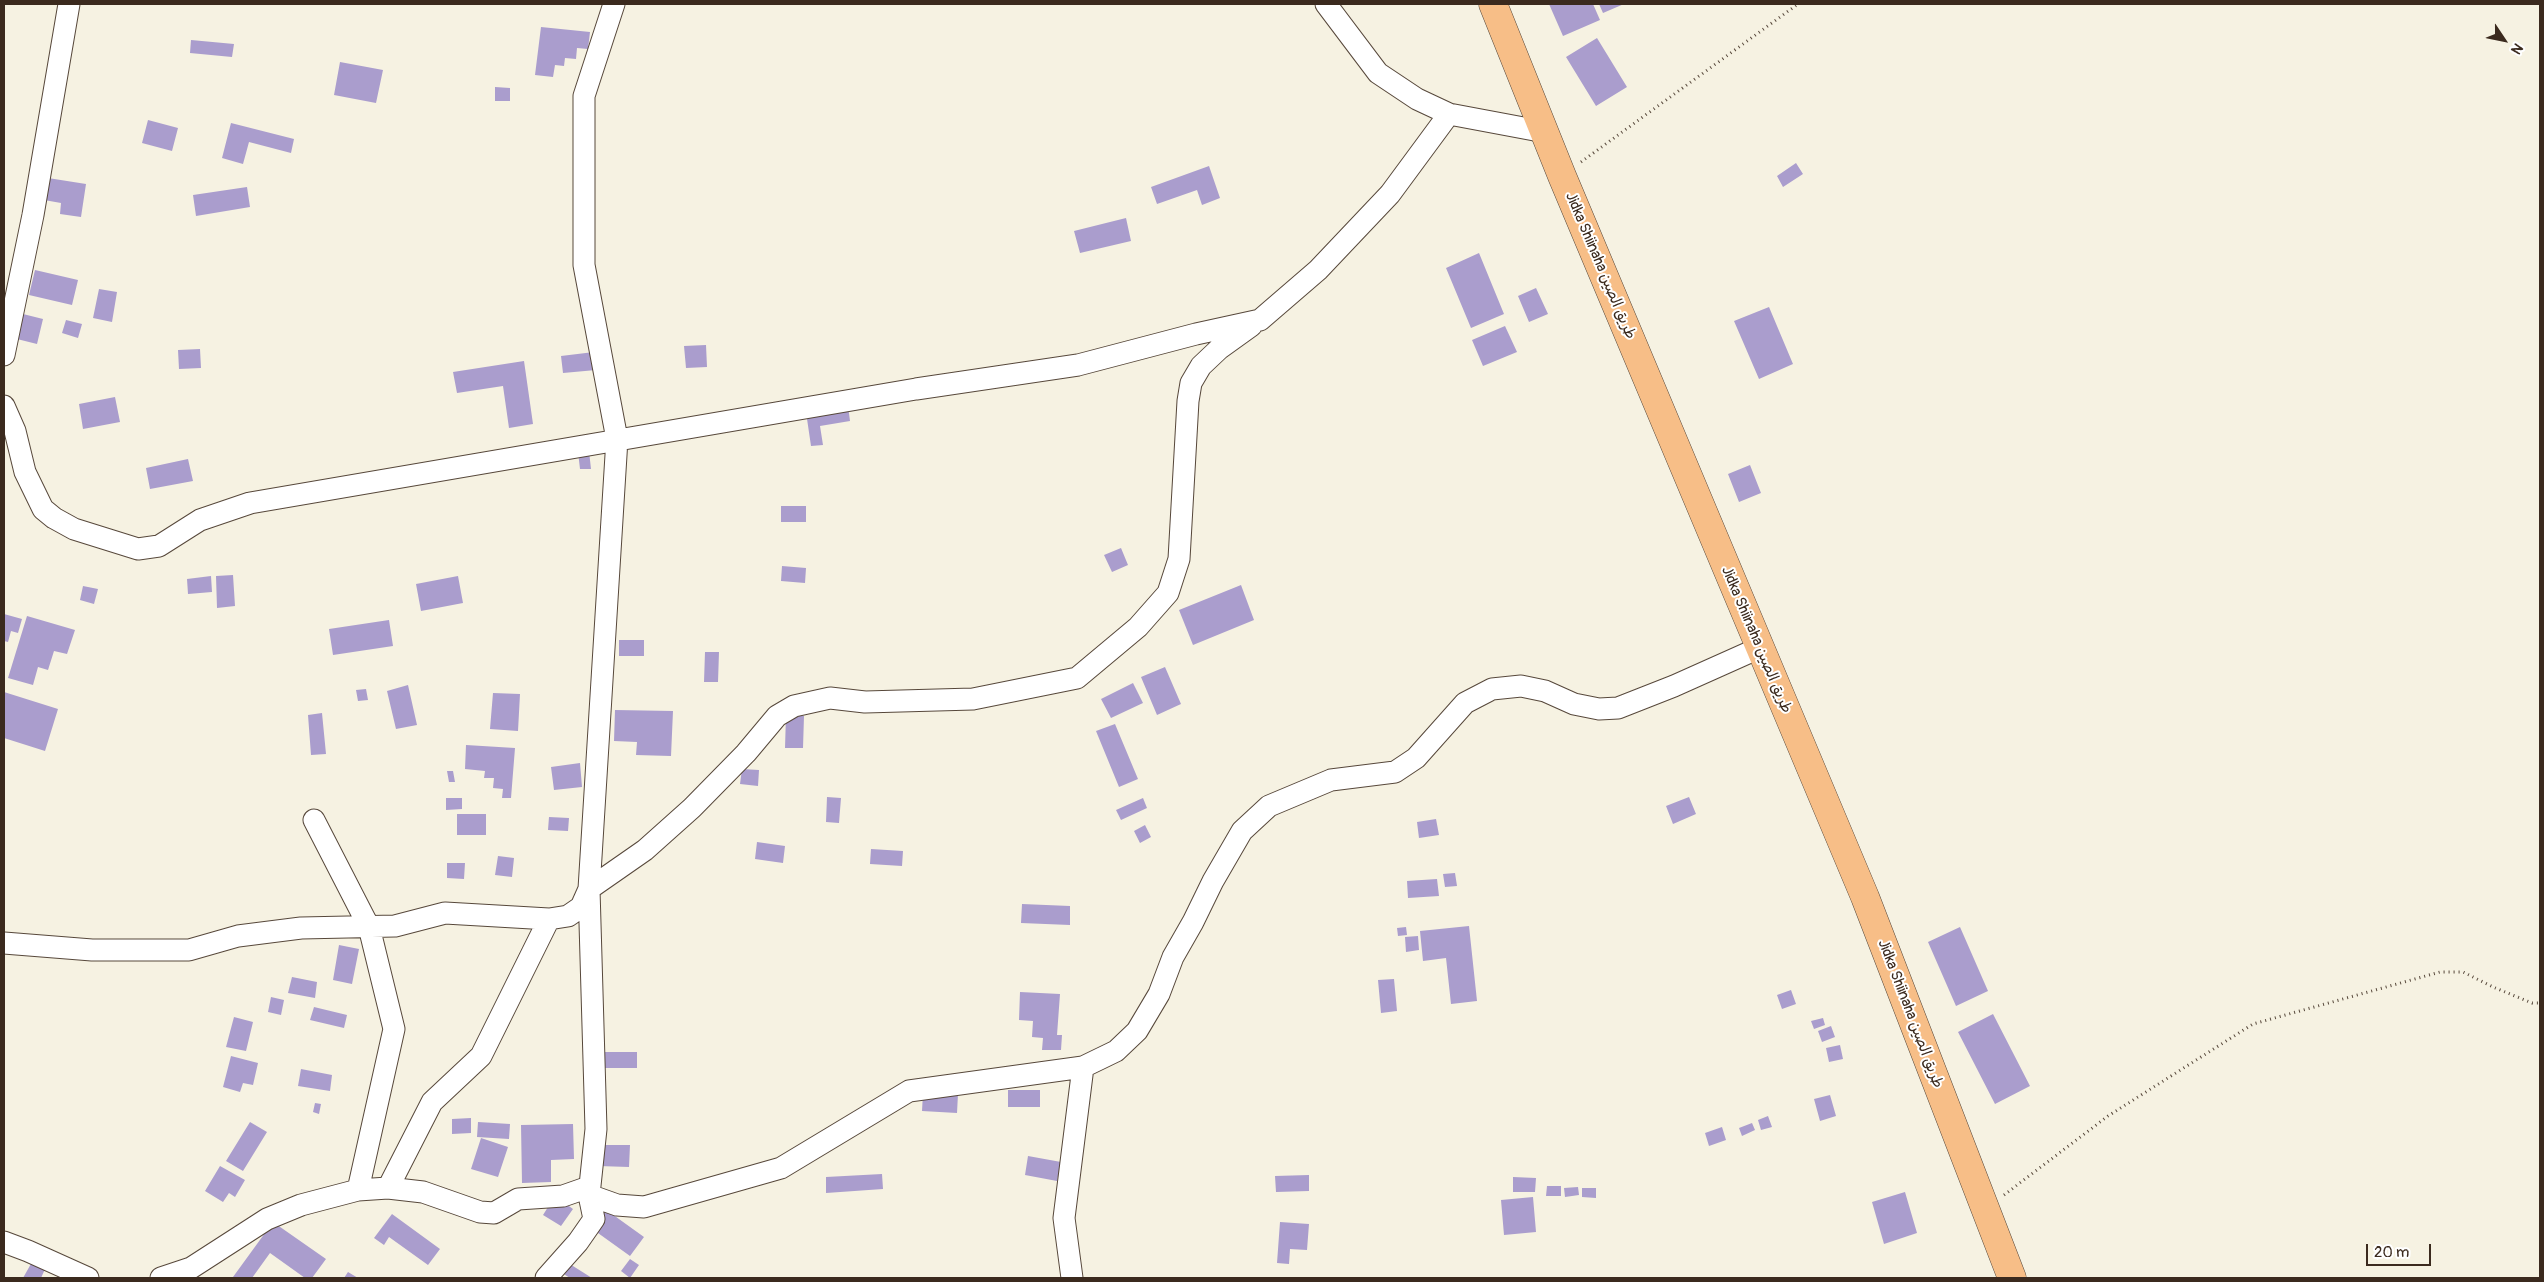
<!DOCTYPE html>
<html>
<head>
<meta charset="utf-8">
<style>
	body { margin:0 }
	#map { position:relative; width:2544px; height:1282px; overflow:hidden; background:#f6f2e2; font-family:Pangolin,sans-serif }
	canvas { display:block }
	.frame { position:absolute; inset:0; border:5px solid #3b2a1e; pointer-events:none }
	.north { position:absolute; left:2479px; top:15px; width:50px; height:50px; -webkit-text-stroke:4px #fff; paint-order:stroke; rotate:124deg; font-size:14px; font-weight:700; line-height:20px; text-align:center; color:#3b2a1e }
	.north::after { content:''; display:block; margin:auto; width:18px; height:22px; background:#3b2a1e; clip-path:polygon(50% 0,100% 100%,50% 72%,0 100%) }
	.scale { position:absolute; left:2366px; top:1244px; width:65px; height:22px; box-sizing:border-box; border:2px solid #3b2a1e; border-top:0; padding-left:6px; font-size:15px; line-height:18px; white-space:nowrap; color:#3b2a1e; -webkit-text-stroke:4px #fff; paint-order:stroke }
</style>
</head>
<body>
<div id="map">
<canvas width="2544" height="1282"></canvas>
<div class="frame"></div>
<div class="north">N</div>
<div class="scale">20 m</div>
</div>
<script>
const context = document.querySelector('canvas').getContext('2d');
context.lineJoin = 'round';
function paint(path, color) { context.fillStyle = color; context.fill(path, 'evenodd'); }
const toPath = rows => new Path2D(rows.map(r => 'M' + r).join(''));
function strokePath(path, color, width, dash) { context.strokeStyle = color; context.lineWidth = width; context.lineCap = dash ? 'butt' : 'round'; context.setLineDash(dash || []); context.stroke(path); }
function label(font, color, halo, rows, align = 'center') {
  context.font = font + ' Pangolin,"Playpen Sans Arabic",sans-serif'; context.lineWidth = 4; context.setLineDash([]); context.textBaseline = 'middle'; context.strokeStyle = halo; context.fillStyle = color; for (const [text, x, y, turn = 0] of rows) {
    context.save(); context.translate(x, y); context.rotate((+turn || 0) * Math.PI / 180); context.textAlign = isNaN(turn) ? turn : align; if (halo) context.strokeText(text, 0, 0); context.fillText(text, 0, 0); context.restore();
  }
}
paint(toPath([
	[1549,4,1593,4,1600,20,1563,36],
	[1599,4,1624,4,1603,13],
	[541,27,590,32,588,49,577,48,576,59,565,58,564,66,555,65,553,77,535,75],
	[1597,38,1627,87,1596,106,1566,57],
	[191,40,234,44,232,57,190,53],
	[340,62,383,70,376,103,334,95],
	[495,87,510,88,510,101,495,101],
	[148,120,178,128,172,151,142,143],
	[231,123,294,139,291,153,249,142,243,164,222,158],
	[1796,163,1803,174,1783,187,1777,176],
	[1209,166,1220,198,1202,205,1197,190,1157,204,1151,187],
	[48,178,86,184,81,217,60,214,61,203,44,200],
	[247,187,250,207,196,216,193,195],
	[1126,218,1131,241,1080,253,1074,231],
	[1479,253,1504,314,1471,328,1446,268],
	[35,270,78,280,72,305,29,295],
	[1536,288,1548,314,1529,322,1518,296],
	[99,289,117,292,112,322,93,318],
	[1769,307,1793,364,1759,379,1734,321],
	[23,314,43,319,37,344,17,339],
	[66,320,82,324,78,338,62,333],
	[1505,326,1517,352,1483,366,1472,340],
	[706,345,707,367,686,368,684,346],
	[200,349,201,368,179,369,178,350],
	[594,352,596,370,563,373,561,356],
	[524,361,533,424,509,428,503,386,457,393,453,372],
	[115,397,120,422,83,429,79,404],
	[848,406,850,421,820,426,823,445,811,446,806,412],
	[589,451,591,469,580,469,578,452],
	[188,459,193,481,150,489,146,468],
	[1750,465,1761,493,1739,502,1728,474],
	[781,506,806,506,806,522,781,522],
	[1121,548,1128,565,1112,572,1104,555],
	[782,566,806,568,805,583,781,581],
	[233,575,235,606,217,608,216,576],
	[211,576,212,592,188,594,187,579],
	[458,576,463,603,421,611,416,584],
	[1241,585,1254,620,1193,645,1179,610],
	[83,586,98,589,94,604,80,600],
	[4,614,22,619,18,633,11,631,8,642,4,641],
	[27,616,75,630,67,654,54,651,48,670,38,667,33,685,8,678],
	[389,620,393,646,333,655,329,629],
	[619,640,644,640,644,656,619,656],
	[705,652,719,652,718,682,704,682],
	[1165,667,1181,704,1157,715,1141,677],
	[1133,683,1143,703,1111,718,1101,699],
	[408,685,417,725,396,729,387,691],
	[366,689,368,700,358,701,356,690],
	[4,692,58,709,45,751,4,738],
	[493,693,520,694,518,731,490,729],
	[615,710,673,711,671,756,636,755,637,742,614,741],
	[322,713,326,754,311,755,308,715],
	[786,715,804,716,803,748,785,748],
	[1115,724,1138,779,1119,787,1096,731],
	[466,745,515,748,511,798,502,798,503,789,493,788,494,778,484,778,485,771,465,769],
	[580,763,582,787,554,790,551,767],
	[742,769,759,770,758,786,740,784],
	[447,771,453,771,455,782,449,782],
	[827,797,841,798,839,823,826,822],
	[1689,797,1696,814,1673,824,1666,806],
	[446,798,462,798,462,809,446,810],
	[1143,798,1147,808,1121,820,1116,810],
	[457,814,486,814,486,835,457,835],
	[549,817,569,818,568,831,548,830],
	[1436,819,1439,835,1419,838,1417,822],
	[1145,825,1151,837,1140,843,1134,831],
	[757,842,785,846,783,863,755,859],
	[871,849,903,851,902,866,870,864],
	[498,856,514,858,512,877,495,875],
	[447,863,465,863,464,879,447,878],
	[1455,873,1457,886,1445,887,1443,874],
	[1437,879,1439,896,1408,898,1407,881],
	[1022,904,1070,906,1070,925,1021,923],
	[1469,926,1477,1001,1451,1004,1446,958,1423,961,1420,931],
	[1406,927,1407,935,1398,936,1397,928],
	[1960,927,1988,991,1956,1006,1928,942],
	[1418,936,1419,950,1406,952,1405,937],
	[339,945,359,949,352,984,333,980],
	[292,977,317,982,315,998,288,993],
	[1394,979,1397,1011,1381,1013,1378,980],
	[1791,990,1796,1004,1782,1009,1777,995],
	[1020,992,1060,994,1057,1035,1062,1035,1061,1050,1042,1050,1043,1038,1032,1037,1033,1021,1019,1020],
	[271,997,284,1000,281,1015,268,1012],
	[314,1007,347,1015,344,1028,310,1020],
	[1993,1014,2030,1086,1995,1104,1958,1032],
	[234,1017,253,1022,246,1051,226,1047],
	[1823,1018,1825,1025,1814,1029,1811,1021],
	[1831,1026,1835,1037,1822,1042,1818,1031],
	[1840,1045,1843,1059,1829,1062,1826,1048],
	[601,1052,637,1052,637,1068,601,1068],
	[231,1056,258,1063,253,1085,243,1083,240,1092,223,1087],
	[301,1069,332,1075,330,1091,298,1086],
	[1008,1090,1040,1090,1040,1107,1008,1107],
	[923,1093,958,1094,957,1113,922,1111],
	[1830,1095,1836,1116,1820,1121,1814,1099],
	[315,1103,321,1104,319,1114,313,1112],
	[1768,1116,1772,1127,1761,1130,1758,1120],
	[471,1118,471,1133,452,1134,452,1119],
	[250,1122,267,1132,243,1171,226,1161],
	[478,1122,510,1124,509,1139,477,1137],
	[1752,1123,1755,1130,1742,1136,1739,1128],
	[573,1124,574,1159,551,1160,551,1182,522,1183,521,1125],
	[1722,1127,1726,1140,1709,1146,1705,1133],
	[481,1138,508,1147,498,1177,471,1169],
	[599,1145,630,1145,629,1167,598,1166],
	[1028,1156,1061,1162,1057,1181,1025,1175],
	[220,1166,245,1180,235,1197,229,1193,223,1202,205,1191],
	[882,1174,883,1189,826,1193,826,1177],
	[1309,1175,1309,1191,1276,1192,1275,1176],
	[1513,1177,1536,1178,1535,1192,1513,1192],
	[1547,1186,1561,1186,1561,1196,1546,1196],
	[1578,1187,1579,1195,1565,1197,1564,1188],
	[1582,1188,1596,1188,1596,1198,1582,1197],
	[1905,1192,1917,1233,1884,1244,1872,1202],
	[555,1196,573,1209,561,1226,543,1215],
	[1533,1197,1536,1232,1504,1235,1501,1200],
	[605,1209,644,1237,630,1256,591,1228],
	[392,1214,440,1249,428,1265,389,1237,384,1245,374,1238],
	[273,1222,326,1259,312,1278,305,1278,270,1253,252,1278,233,1277],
	[1280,1222,1309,1224,1307,1250,1290,1249,1289,1264,1277,1263],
	[630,1259,639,1265,630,1278,621,1271],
	[565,1261,592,1278,570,1278,559,1271],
	[32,1262,45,1269,41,1278,23,1278],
	[348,1272,358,1278,344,1278]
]), '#aa9dcd');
const minor = toPath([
	[1326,4,1378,73,1417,99,1449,114,1545,132],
	[4,355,33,215,69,4],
	[4,406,15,431,25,472,43,509,54,518,74,529,138,549,159,546,200,520,250,503,916,389,1078,365,1196,334,1260,320,1318,270,1390,194,1449,114],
	[314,820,369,927,394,1029,358,1190],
	[4,943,92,950,189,950,238,936,301,928,395,926,445,913,549,919,568,916,581,907,589,889,645,850,692,808,746,753,777,716,794,706,830,698,865,702,973,699,1077,678,1138,627,1168,593,1179,559,1188,401,1191,383,1201,366,1219,349,1251,326],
	[388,1188,432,1102,481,1056,549,919],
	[4,1242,28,1251,88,1278],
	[161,1278,191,1268,267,1219,301,1205,358,1190,388,1188,423,1192,480,1212,494,1213,518,1199,563,1196,583,1189,589,1195,617,1205,644,1207,781,1168,909,1091,1083,1067,1116,1051,1137,1031,1159,994,1173,957,1193,922,1213,881,1242,831,1269,806,1331,780,1395,772,1416,758,1465,703,1492,689,1521,686,1545,691,1574,704,1599,709,1618,708,1674,686,1759,648],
	[546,1278,578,1242,594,1219,589,1195,596,1129,589,889,617,439,584,265,584,96,614,4],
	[1072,1278,1064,1218,1083,1067]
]);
const primary = toPath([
	[1493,4,1562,176,1865,897,2012,1278]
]);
strokePath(minor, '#57483b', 23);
strokePath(primary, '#57483b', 29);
strokePath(toPath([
	[1581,162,1798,4],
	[2004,1195,2108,1116,2253,1024,2440,972,2463,972,2493,987,2532,1003,2540,1003]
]), '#57483b', 3, [1, 4]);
strokePath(minor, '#fff', 21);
strokePath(primary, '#f7be87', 28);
label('15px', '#3b2a1e', '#fff', [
	["Jidka Shiinaha طريق الصين",1600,266,67],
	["Jidka Shiinaha طريق الصين",1756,640,67],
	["Jidka Shiinaha طريق الصين",1910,1014,69]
]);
</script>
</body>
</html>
